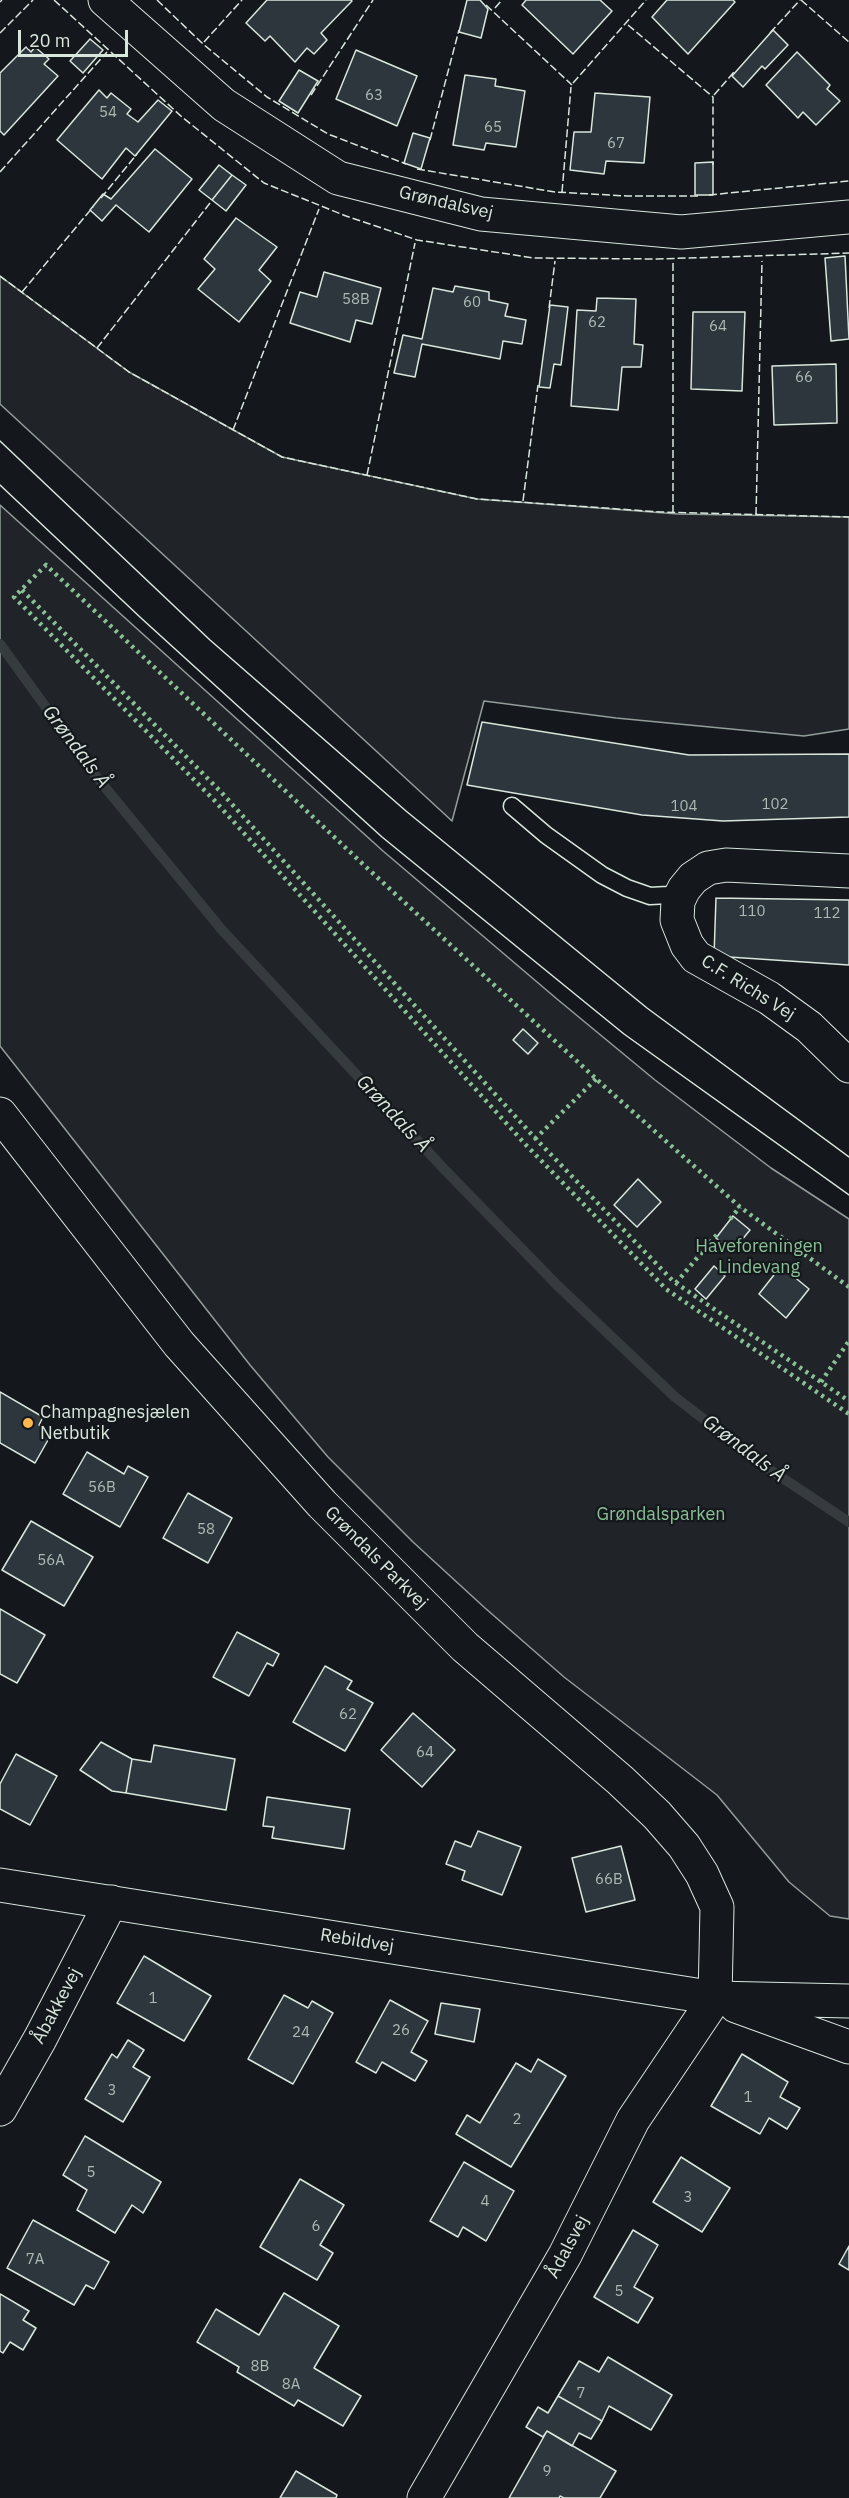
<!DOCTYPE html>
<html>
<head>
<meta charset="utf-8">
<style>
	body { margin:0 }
	#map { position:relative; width:849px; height:2498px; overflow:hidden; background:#14181c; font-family:"IBM Plex Sans",sans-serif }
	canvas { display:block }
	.scale { position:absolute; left:18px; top:30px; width:110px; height:27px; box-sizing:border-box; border:3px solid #d8e6dc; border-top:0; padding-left:8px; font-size:18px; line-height:21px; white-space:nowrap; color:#d8e6dc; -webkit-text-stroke:4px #14181c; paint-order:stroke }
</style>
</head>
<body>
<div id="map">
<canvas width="849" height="2498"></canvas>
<div class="scale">20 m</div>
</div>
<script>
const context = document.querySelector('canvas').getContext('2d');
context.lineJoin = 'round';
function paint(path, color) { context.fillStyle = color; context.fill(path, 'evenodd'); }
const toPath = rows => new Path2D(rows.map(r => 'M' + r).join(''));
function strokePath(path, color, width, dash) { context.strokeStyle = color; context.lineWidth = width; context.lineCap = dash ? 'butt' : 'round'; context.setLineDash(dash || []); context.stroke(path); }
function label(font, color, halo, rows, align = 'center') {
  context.font = font + ' "IBM Plex Sans",sans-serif'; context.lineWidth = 4.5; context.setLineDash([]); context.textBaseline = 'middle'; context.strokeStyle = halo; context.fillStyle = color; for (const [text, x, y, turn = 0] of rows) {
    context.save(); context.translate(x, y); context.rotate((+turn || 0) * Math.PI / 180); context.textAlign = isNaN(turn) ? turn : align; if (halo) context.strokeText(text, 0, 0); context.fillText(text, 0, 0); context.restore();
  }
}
const green = toPath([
	[0,276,129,372,282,457,477,499,678,514,849,517,849,729,804,736,616,718,484,701,452,821,0,404,0,276],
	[0,505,383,851,557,999,655,1080,771,1168,849,1219,849,1919,830,1916,789,1882,717,1795,564,1677,485,1608,413,1542,328,1457,250,1365,0,1046,0,505]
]);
paint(green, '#202428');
strokePath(green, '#939e99', 1.5);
strokePath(toPath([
	[0,644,95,775,222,930,445,1170,557,1285,675,1397,766,1467,849,1522]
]), '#363b3e', 10);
const building = toPath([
	[267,0,351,0,352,1,321,33,327,40,314,54,307,48,295,62,270,36,265,41,246,23,267,0],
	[467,0,480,0,488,9,481,38,459,32,467,0],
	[526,0,600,0,612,11,573,54,522,5,526,0],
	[667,0,733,0,735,2,688,54,652,17,667,0],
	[773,30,788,45,765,69,762,66,743,87,732,76,773,30],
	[90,39,103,50,83,73,70,61,90,39],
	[26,47,31,52,35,47,49,59,44,64,58,76,4,135,0,131,0,73,26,47],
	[356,50,417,76,397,126,336,99,356,50],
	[797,52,830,85,827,89,840,101,816,125,803,112,798,118,766,85,797,52],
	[299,70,318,81,298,113,279,101,299,70],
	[465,75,496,79,495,86,525,91,516,147,486,143,484,150,453,145,465,75],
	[99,90,107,98,111,93,131,109,127,114,138,122,158,100,172,111,135,156,126,148,102,179,57,140,99,90],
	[595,93,650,97,644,163,606,161,604,174,570,170,574,132,591,132,595,93],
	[413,133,430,138,421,169,404,163,413,133],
	[155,149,192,179,149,232,116,205,102,221,90,210,103,194,111,199,155,149],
	[713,162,713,195,695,195,695,163,713,162],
	[219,165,232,175,212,200,199,190,219,165],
	[232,175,246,185,226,211,212,200,232,175],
	[236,218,277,247,259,270,271,281,239,322,198,289,215,269,204,259,236,218],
	[845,256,849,339,831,341,825,258,845,256],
	[324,272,381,288,372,324,356,320,350,342,290,323,300,292,317,297,324,272],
	[455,286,489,292,489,300,508,304,505,316,526,320,522,344,503,341,500,359,422,344,415,377,394,373,403,335,422,339,433,288,453,292,455,286],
	[597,298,636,299,634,344,643,345,641,367,622,367,618,410,571,406,577,310,596,311,597,298],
	[550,305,568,307,561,365,554,364,550,388,539,387,550,305],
	[693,312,745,312,742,391,691,389,693,312],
	[836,364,837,423,774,425,772,366,836,364],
	[482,722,689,755,849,754,849,817,723,821,642,815,467,785,482,722],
	[716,898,849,900,849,965,714,956,716,898],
	[523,1029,538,1043,528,1054,513,1040,523,1029],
	[638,1179,661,1202,637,1227,614,1205,638,1179],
	[733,1216,750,1230,732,1252,716,1238,733,1216],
	[714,1266,725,1276,706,1299,695,1289,714,1266],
	[781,1266,809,1289,786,1318,759,1294,781,1266],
	[0,1392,43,1417,39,1425,52,1433,35,1463,0,1443,0,1392],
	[87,1452,124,1474,128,1466,148,1477,120,1527,63,1494,87,1452],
	[188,1493,232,1518,208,1563,163,1538,188,1493],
	[31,1521,93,1557,64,1606,2,1570,31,1521],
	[0,1609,45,1635,17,1683,0,1674,0,1609],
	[237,1632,279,1654,273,1666,267,1663,249,1696,213,1677,237,1632],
	[325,1666,352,1681,347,1689,373,1703,345,1751,293,1722,325,1666],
	[413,1713,455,1750,422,1787,381,1750,413,1713],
	[101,1742,132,1759,126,1793,112,1791,80,1770,101,1742],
	[154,1745,235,1759,226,1810,126,1793,132,1759,151,1762,154,1745],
	[16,1754,57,1776,30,1825,0,1809,0,1784,16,1754],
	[267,1797,350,1809,344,1849,272,1838,274,1827,263,1826,267,1797],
	[478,1831,521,1847,502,1895,462,1880,465,1871,446,1864,455,1841,471,1847,478,1831],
	[621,1846,635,1900,586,1912,572,1858,621,1846],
	[144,1956,211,1996,184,2041,117,2003,144,1956],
	[284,1995,308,2008,312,2001,333,2013,293,2084,248,2059,284,1995],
	[390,2000,428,2021,411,2052,427,2061,415,2081,382,2062,376,2073,356,2062,390,2000],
	[441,2003,480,2009,474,2042,435,2034,441,2003],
	[128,2040,144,2050,133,2067,150,2077,123,2122,85,2099,112,2054,117,2058,128,2040],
	[742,2054,788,2082,780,2097,800,2108,787,2129,769,2118,760,2134,711,2106,742,2054],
	[538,2059,566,2076,511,2167,456,2134,467,2115,480,2123,516,2063,531,2072,538,2059],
	[85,2136,161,2182,143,2213,132,2205,115,2233,77,2210,87,2190,63,2175,85,2136],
	[681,2157,730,2188,702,2232,653,2202,681,2157],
	[464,2162,514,2191,486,2241,463,2227,458,2237,430,2221,464,2162],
	[300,2179,344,2205,320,2245,333,2253,317,2280,260,2247,300,2179],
	[33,2220,109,2262,94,2289,86,2285,74,2305,7,2268,33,2220],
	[633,2230,658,2245,634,2287,653,2298,638,2323,594,2297,633,2230],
	[849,2246,849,2270,839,2264,849,2246],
	[284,2293,339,2326,314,2368,361,2396,343,2426,298,2400,294,2406,237,2372,239,2367,197,2342,216,2309,259,2335,284,2293],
	[0,2294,29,2311,23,2320,36,2328,23,2350,10,2342,3,2353,0,2351,0,2294],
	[608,2357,672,2395,651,2430,609,2406,602,2421,558,2396,579,2361,599,2372,608,2357],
	[558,2396,602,2421,591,2439,579,2433,572,2446,547,2431,543,2437,526,2427,538,2407,548,2413,558,2396],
	[547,2431,616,2471,600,2498,564,2498,560,2496,559,2498,509,2498,547,2431],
	[296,2471,337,2495,336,2498,280,2498,296,2471]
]);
paint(building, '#2c363c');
strokePath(building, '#d8e6dc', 1.5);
const lane = toPath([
	[512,806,546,835,602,875,627,888,650,896,668,895,683,890]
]);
const street = toPath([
	[105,0,224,105,338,178,481,214,681,232,849,217],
	[849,871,726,865,708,868,693,878,684,889,678,901,677,920,687,945,696,957,769,998,809,1027,849,1066],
	[0,1114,179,1344,322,1504,465,1647,620,1780,657,1815,684,1846,702,1874,717,1907,715,1998,633,2120,565,2255,424,2498],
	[0,2109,40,2039,111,1902]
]);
const primary = toPath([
	[0,1885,715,1998,849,2001],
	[736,2006,849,2047]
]);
strokePath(lane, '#d8e6dc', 19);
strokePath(street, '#d8e6dc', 35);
strokePath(primary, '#d8e6dc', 35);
strokePath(lane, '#14181c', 16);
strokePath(street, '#14181c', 33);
strokePath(primary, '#14181c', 33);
strokePath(toPath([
	[0,441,210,640,406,811,647,1008,849,1157],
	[0,485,141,618,382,837,624,1034,849,1195]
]), '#d8e6dc', 1.5);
strokePath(toPath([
	[22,590,221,792,534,1137,673,1281,849,1401],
	[535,1139,596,1079],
	[730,1219,740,1207],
	[676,1283,719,1232],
	[849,1287,740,1207,605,1087,366,867,46,565,14,597,214,800,526,1145,666,1289,849,1414],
	[821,1382,849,1341]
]), '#8ac095', 4.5, [3, 4.5]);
strokePath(toPath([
	[54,0,182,117,264,183,346,216,417,240,534,258,657,259,849,253],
	[157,0,203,44,267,97,328,134,406,164],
	[801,0,849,42],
	[0,2,2,0],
	[486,5,572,85],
	[495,8,502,0],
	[628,25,713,97,713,165],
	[0,33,33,0],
	[770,33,800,0],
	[204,42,242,0],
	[573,83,646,0],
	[311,95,373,0],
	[714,95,734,72],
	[430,140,459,30],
	[417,169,555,192,627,196,700,196],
	[0,172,107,52],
	[562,192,571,87],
	[709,195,849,181],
	[101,198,137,154],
	[0,276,129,372,282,457,477,499,661,512,849,517],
	[22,292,93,207],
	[549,308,555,261],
	[97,348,210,203],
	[233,430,319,209],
	[367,475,415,243],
	[523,501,538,385],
	[673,513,673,262],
	[756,515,762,261]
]), '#d8e6dc', 1.5, [8, 3]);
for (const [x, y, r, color] of [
	[28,1423,6,"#ffb74d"]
]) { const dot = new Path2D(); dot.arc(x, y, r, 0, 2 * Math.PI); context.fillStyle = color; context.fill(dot); strokePath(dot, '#14181c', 2); }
label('15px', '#adbab4', null, [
	["63",374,96],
	["54",108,113],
	["65",493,128],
	["67",616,144],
	["58B",356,300],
	["60",472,303],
	["62",597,323],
	["64",718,327],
	["66",804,378],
	["102",775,805],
	["104",684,807],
	["110",752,912],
	["112",827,914],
	["56B",102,1488],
	["58",206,1530],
	["56A",51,1561],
	["62",348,1715],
	["64",425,1753],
	["66B",609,1880],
	["1",153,1999],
	["26",401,2031],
	["24",301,2033],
	["3",112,2091],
	["1",748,2098],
	["2",517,2120],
	["5",91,2173],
	["3",688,2198],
	["4",485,2202],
	["6",316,2227],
	["7A",35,2260],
	["5",619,2292],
	["8B",260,2367],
	["8A",291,2385],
	["7",581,2394],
	["9",547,2472]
]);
label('18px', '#d8e6dc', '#14181c', [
	["Grøndalsvej",446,203,13],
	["C.F. Richs Vej",748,988,32],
	["Grøndals Parkvej",376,1558,45],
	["Rebildvej",357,1941,9],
	["Åbakkevej",57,2006,-62],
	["Ådalsvej",568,2247,-62]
]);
label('18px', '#8ac095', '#14181c', [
	["Haveforeningen",759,1247],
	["Lindevang",759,1268],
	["Grøndalsparken",661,1515]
]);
label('18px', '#d8e6dc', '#14181c', [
	["Champagnesjælen",40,1413],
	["Netbutik",40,1434]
], 'left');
label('italic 20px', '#d8e6dc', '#14181c', [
	["Grøndals Å",76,747,53],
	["Grøndals Å",393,1114,47],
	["Grøndals Å",744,1449,37]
]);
</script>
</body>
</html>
